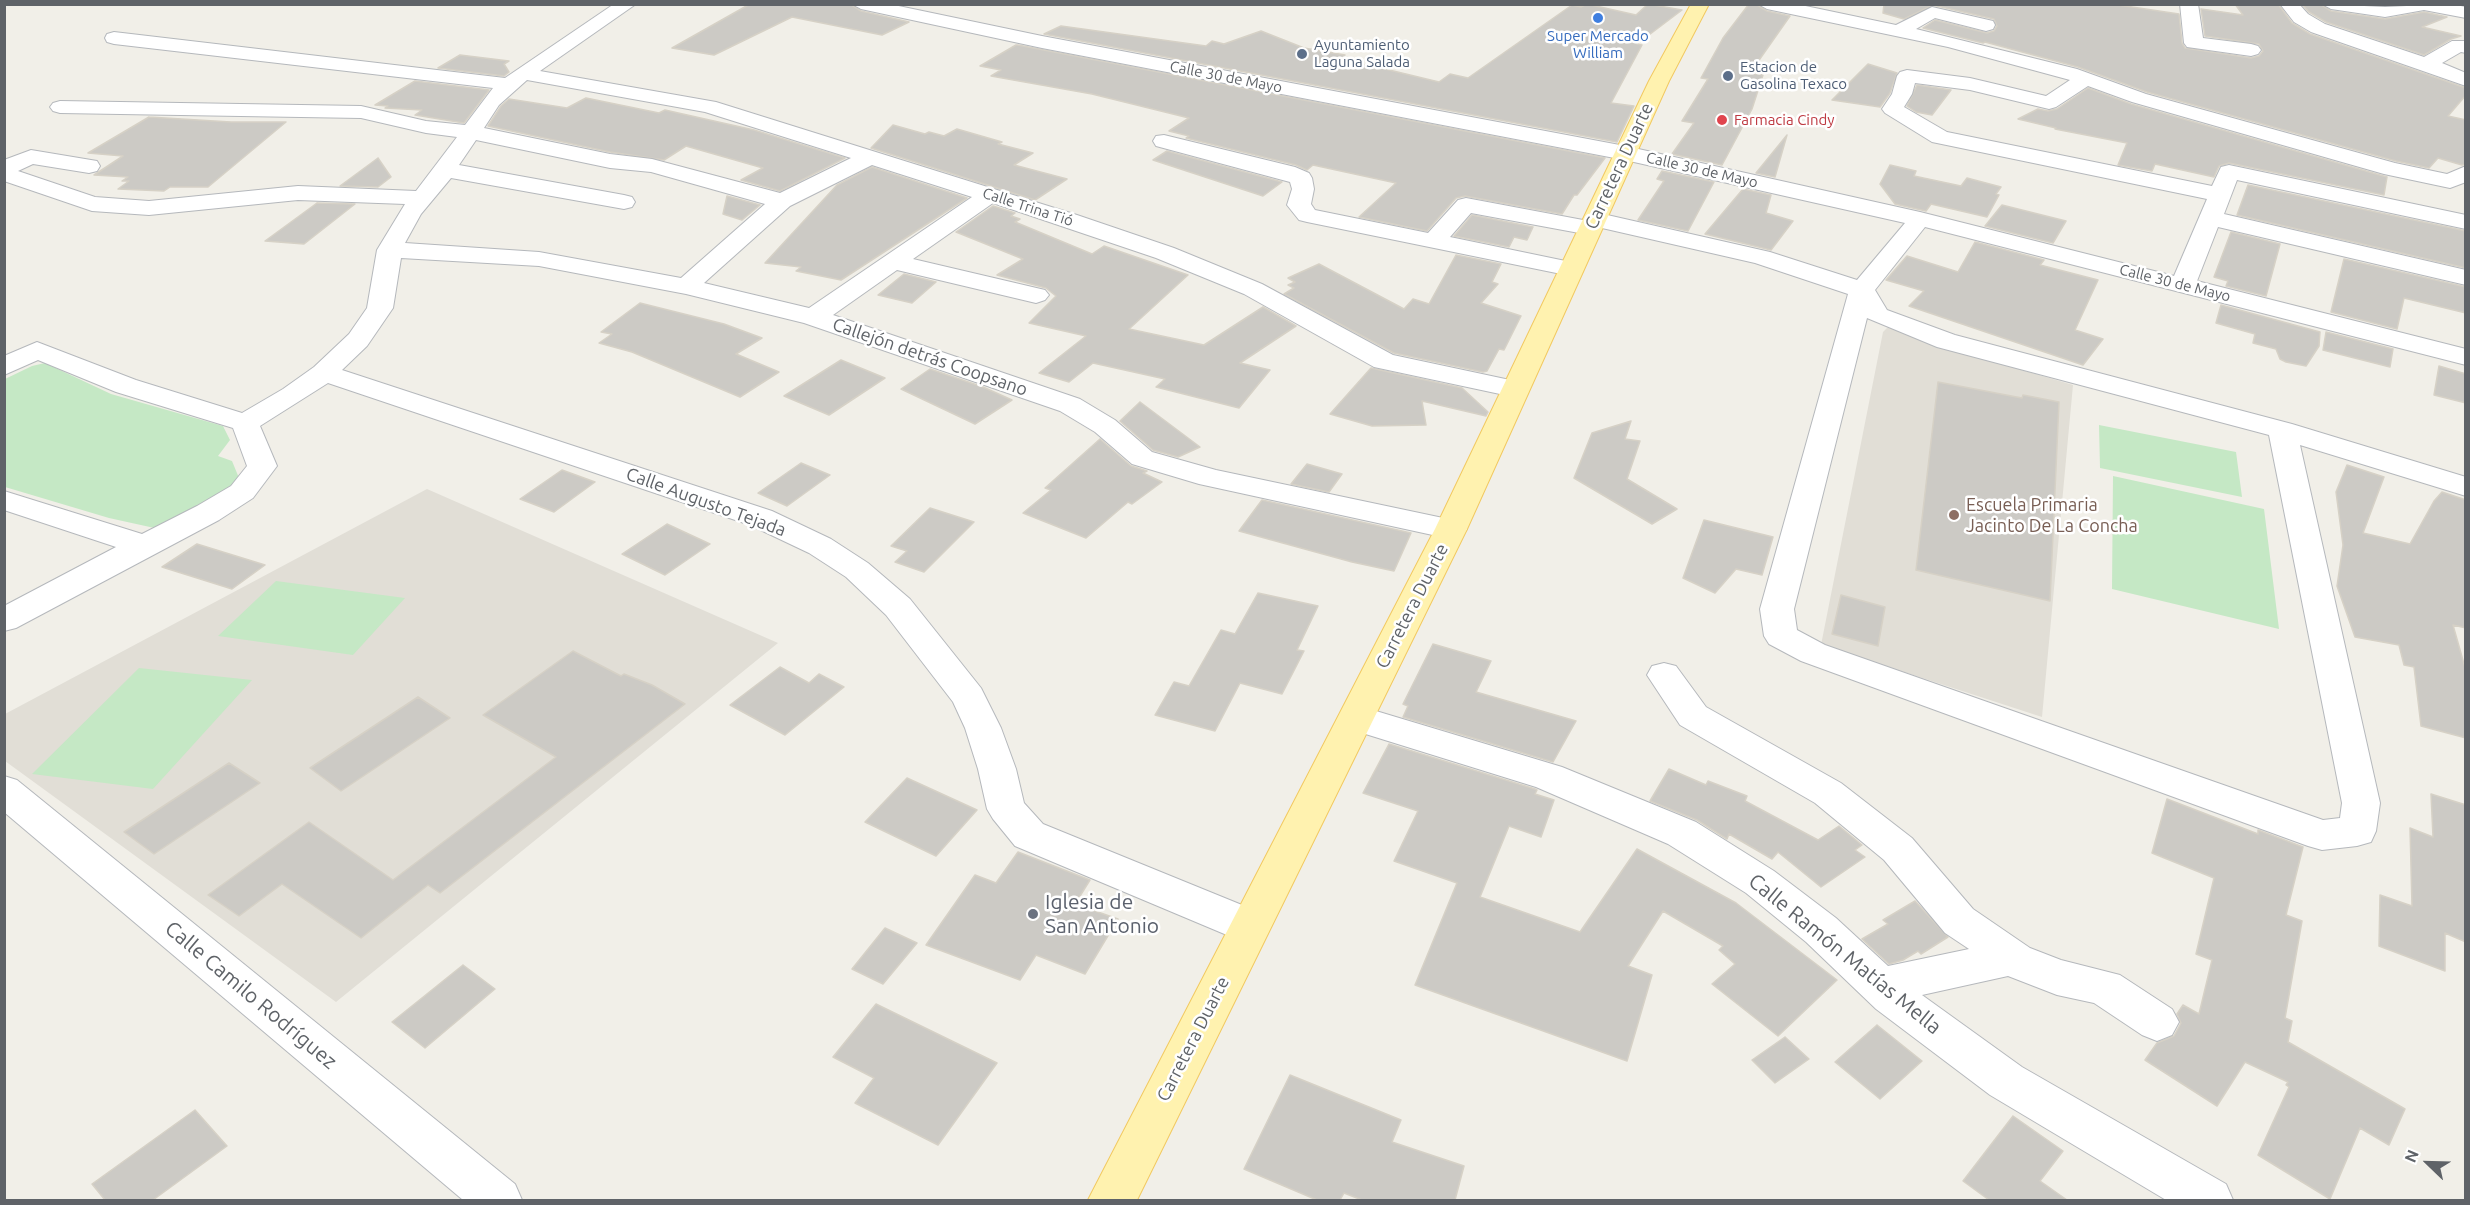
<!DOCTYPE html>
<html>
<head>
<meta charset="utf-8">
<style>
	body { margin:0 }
	#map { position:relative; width:2470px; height:1205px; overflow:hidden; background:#f1efe8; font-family:Ubuntu,sans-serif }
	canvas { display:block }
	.frame { position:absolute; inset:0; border:6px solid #5f6368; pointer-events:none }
	.north { position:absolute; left:2398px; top:1133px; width:60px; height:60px; -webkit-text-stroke:4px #fff; paint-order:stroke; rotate:293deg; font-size:16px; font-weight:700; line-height:24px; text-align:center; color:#5f6368 }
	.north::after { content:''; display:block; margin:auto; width:21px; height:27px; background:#5f6368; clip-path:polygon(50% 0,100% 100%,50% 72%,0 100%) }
</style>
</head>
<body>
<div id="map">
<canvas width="2470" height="1205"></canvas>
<div class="frame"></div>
<div class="north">N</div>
</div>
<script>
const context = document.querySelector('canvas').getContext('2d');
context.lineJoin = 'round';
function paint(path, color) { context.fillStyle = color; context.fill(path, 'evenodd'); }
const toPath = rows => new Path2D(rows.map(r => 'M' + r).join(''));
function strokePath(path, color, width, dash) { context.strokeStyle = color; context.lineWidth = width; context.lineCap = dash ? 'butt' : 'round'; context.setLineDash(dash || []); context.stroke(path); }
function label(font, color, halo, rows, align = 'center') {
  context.font = font + ' Ubuntu,sans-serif'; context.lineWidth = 5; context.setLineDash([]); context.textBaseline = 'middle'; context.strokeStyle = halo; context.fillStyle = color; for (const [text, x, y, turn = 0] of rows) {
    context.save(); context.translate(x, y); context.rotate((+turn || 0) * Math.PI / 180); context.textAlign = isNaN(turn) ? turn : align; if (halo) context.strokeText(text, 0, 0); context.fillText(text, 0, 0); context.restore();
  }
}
paint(toPath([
	[1888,327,1924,341,2073,385,2042,717,1821,645,1883,332],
	[427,489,778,643,336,1002,5,761,5,714]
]), '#e1ded6');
paint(toPath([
	[45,363,111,394,223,426,230,440,218,456,232,461,239,478,221,497,159,529,109,518,5,487,5,379,32,366],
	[2099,425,2236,452,2242,497,2100,468],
	[2113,476,2264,509,2279,629,2112,589],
	[276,581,405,598,353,655,218,636],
	[139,668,252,680,153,789,32,774]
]), '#c5e8c5');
const building = toPath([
	[750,4,850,4,861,11,909,22,882,35,792,17,714,55,672,48,750,4],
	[1587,4,1636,15,1648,4,1682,10,1637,44,1642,45,1611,103,1634,106,1617,142,1044,34,1061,26,1206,46,1212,41,1224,44,1261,31,1304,48,1345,55,1339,61,1381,68,1439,82,1450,74,1468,78,1572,5,1581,7,1587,4],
	[1749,4,1756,4,1767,11,1790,16,1750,73,1763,75,1752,109,1722,165,1672,154,1694,123,1682,121,1708,79,1701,78,1723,38,1749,4],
	[1884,4,2112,4,2179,14,2182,43,2185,48,2251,58,2259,56,2263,51,2259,44,2205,36,2201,9,2243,15,2235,4,2278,4,2292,23,2310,34,2466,88,2466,95,2448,116,2466,120,2466,164,2462,165,2438,158,2429,168,2396,161,2147,92,2078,67,1985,42,1983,43,1923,28,1935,20,1987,33,1994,31,1997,26,1994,19,1933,5,1904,19,1883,13,1884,4],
	[2302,4,2320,4,2331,11,2385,19,2424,12,2447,17,2422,27,2461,36,2451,39,2424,55,2326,22,2309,12,2302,4],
	[1016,45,1018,45,1605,158,1577,195,1574,195,1562,214,1465,196,1456,198,1427,231,1359,217,1396,183,1313,165,1307,170,1296,165,1186,138,1189,136,1169,131,1189,118,1092,94,991,76,1001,70,980,66,1016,45],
	[460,55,509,61,504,64,509,72,504,76,438,68,460,55],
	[1868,64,1897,73,1890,93,1880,107,1832,100,1868,64],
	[415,81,489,90,464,123,415,115,422,110,385,108,388,106,375,105,415,81],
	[1917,85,1951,90,1932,115,1916,112,1907,106,1917,85],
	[2088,88,2131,104,2387,177,2384,195,2229,163,2219,166,2214,177,2155,164,2152,171,2118,165,2127,143,2055,129,2056,128,2018,119,2038,109,2048,111,2057,109,2088,88],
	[586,98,659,113,665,110,754,130,845,158,780,191,741,180,763,168,686,146,664,160,610,152,488,126,501,106,509,99,567,108,586,98],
	[149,117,231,122,286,122,208,187,170,187,164,191,118,189,129,181,122,181,128,177,94,175,123,156,88,153,149,117],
	[893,125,925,134,929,132,944,136,957,129,1002,142,998,144,1033,153,1014,165,1067,179,1035,200,871,148,893,125],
	[1787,135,1775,177,1756,173,1787,135],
	[1167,151,1282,182,1263,196,1153,160,1167,151],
	[378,158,391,177,378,187,340,186,378,158],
	[1890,165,1916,171,1914,176,1961,186,1967,178,2001,187,1996,194,1999,195,1987,217,1931,204,1926,211,1895,204,1880,184,1890,165],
	[872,167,967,198,841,280,796,271,801,267,765,263,837,185,872,167],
	[1662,171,1714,182,1688,231,1638,220,1664,181,1657,179,1662,171],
	[2248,185,2466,231,2466,268,2237,215,2248,185],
	[1743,189,1771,195,1766,213,1793,221,1771,250,1705,234,1743,189],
	[727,196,760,205,742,220,723,214,727,196],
	[317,203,355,204,304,244,265,241,317,203],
	[2002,205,2066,221,2053,243,1985,226,2002,205],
	[993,206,1015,213,1011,216,1020,219,1015,222,1092,254,1104,246,1188,275,1129,329,1204,345,1263,307,1296,326,1240,363,1270,370,1239,408,1156,387,1165,379,1093,363,1069,382,1039,373,1086,336,1029,323,1056,296,1046,288,997,275,1023,259,956,232,993,206],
	[1472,215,1533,227,1527,240,1514,237,1509,247,1454,236,1472,215],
	[2231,232,2280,244,2266,296,2226,286,2228,281,2214,277,2231,232],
	[1975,242,2044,260,2040,265,2098,280,2075,330,2103,339,2083,365,1909,306,1924,291,1886,280,1907,256,1958,272,1975,242],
	[1456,255,1501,264,1492,282,1498,284,1481,303,1521,316,1504,350,1499,349,1487,371,1483,372,1394,353,1284,294,1294,288,1288,285,1295,282,1288,278,1319,264,1404,309,1413,299,1429,304,1456,255],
	[2344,259,2466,287,2466,313,2404,298,2397,329,2331,312,2344,259],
	[904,274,936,282,912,303,878,295,904,274],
	[640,303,724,324,762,338,736,354,779,372,740,397,632,352,599,343,612,334,601,332,640,303],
	[2221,305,2320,332,2319,346,2306,366,2286,362,2280,359,2276,349,2253,343,2255,334,2216,323,2221,305],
	[2326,332,2393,349,2390,367,2323,350,2326,332],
	[841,360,885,378,829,415,784,396,841,360],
	[2439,366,2466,374,2466,403,2434,395,2439,366],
	[1371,368,1462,388,1488,412,1486,416,1422,401,1426,425,1372,426,1330,414,1371,368],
	[930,369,983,387,1012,400,975,424,901,389,930,369],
	[1938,382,2022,398,2023,395,2059,402,2050,601,1916,570,1938,382],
	[1140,402,1200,447,1178,457,1153,450,1120,421,1140,402],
	[1631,421,1625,439,1640,441,1627,479,1677,509,1652,524,1574,478,1592,433,1631,421],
	[1100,439,1131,466,1147,471,1143,473,1162,482,1132,504,1128,502,1086,538,1023,513,1051,490,1045,488,1100,439],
	[801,463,830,475,787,506,758,493,801,463],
	[1307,464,1342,474,1329,492,1291,484,1307,464],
	[2347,465,2384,477,2363,533,2410,544,2434,501,2442,492,2466,500,2466,628,2453,625,2466,671,2466,738,2421,726,2414,667,2404,665,2399,645,2355,637,2337,586,2343,545,2336,492,2347,465],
	[562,470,595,482,554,512,520,499,562,470],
	[1262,500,1411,533,1394,571,1352,562,1239,531,1262,500],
	[930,508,974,522,924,572,895,562,907,551,891,546,930,508],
	[1704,520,1773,537,1762,575,1736,569,1715,593,1683,578,1704,520],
	[667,524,710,544,665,575,622,554,667,524],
	[197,544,265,565,232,589,162,567,197,544],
	[1258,593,1318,606,1297,650,1304,651,1282,694,1240,683,1215,731,1155,715,1174,682,1189,686,1221,630,1235,634,1258,593],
	[1841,595,1885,607,1878,646,1832,634,1841,595],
	[1433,644,1491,661,1476,692,1576,721,1553,762,1403,717,1408,706,1403,704,1433,644],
	[573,651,621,676,624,674,652,685,685,704,440,893,428,885,361,938,282,884,239,916,208,895,309,822,393,880,556,757,483,715,573,651],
	[780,667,809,683,819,674,844,687,785,735,730,705,780,667],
	[418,697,450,718,341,791,310,768,418,697],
	[1389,744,1535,789,1537,790,1535,794,1554,800,1541,837,1509,826,1480,897,1580,932,1637,849,1736,903,1837,980,1778,1036,1712,984,1735,964,1719,950,1723,946,1663,911,1628,966,1652,975,1627,1061,1415,985,1457,883,1394,861,1418,811,1363,793,1389,744],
	[229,763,260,783,154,854,124,832,229,763],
	[1669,769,1706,785,1708,781,1747,796,1745,801,1818,840,1839,826,1862,845,1855,850,1865,857,1821,887,1778,852,1772,859,1729,834,1727,839,1697,820,1650,801,1669,769],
	[907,778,977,810,936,856,865,822,907,778],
	[2431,794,2466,805,2466,942,2445,933,2445,971,2379,946,2380,895,2412,906,2410,828,2433,837,2431,794],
	[2167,799,2258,834,2258,830,2303,847,2286,915,2302,921,2285,1018,2292,1021,2288,1042,2405,1109,2389,1145,2360,1128,2330,1199,2258,1155,2289,1087,2286,1085,2288,1082,2245,1062,2217,1106,2145,1060,2157,1043,2174,1036,2181,1023,2177,1014,2183,1005,2199,1014,2212,960,2196,954,2214,878,2152,853,2167,799],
	[1018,852,1090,880,1075,904,1118,919,1085,974,1036,955,1020,980,926,945,975,875,996,883,1018,852],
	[1915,901,1948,937,1921,954,1918,951,1903,960,1889,964,1862,939,1888,924,1883,920,1915,901],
	[885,928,917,943,883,984,852,969,885,928],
	[463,965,495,989,425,1048,392,1022,463,965],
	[876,1004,997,1063,938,1145,855,1103,874,1078,833,1057,876,1004],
	[1877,1025,1922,1061,1880,1099,1835,1062,1877,1025],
	[1785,1037,1809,1059,1775,1083,1752,1060,1785,1037],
	[1290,1075,1401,1120,1392,1142,1464,1166,1455,1200,1362,1200,1344,1193,1340,1200,1317,1200,1244,1169,1290,1075],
	[195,1110,227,1146,153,1200,105,1200,92,1184,195,1110],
	[2013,1116,2063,1151,2040,1181,2067,1200,1989,1200,1963,1181,2013,1116]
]);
paint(building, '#cccac5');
strokePath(building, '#d6d1c6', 1.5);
const minor = toPath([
	[614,4,636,4,540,71,716,102,1077,215,1174,248,1262,284,1393,355,1524,383,1528,389,1524,395,1514,397,1374,367,1244,294,1156,258,993,203,913,259,1045,290,1049,295,1045,300,1036,303,897,270,833,315,1080,399,1115,420,1152,452,1216,470,1462,522,1467,529,1462,536,1451,539,1199,484,1132,464,1095,432,1060,411,804,323,686,294,539,266,401,258,393,308,367,346,342,370,772,511,831,539,868,563,910,599,981,688,1001,728,1016,769,1024,803,1043,824,1264,914,1270,926,1264,938,1249,943,1234,938,1015,846,993,819,987,809,978,769,965,728,953,702,886,615,846,577,809,553,750,525,328,383,260,426,277,466,253,498,219,520,16,628,4,631,4,606,116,547,4,510,4,491,142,534,197,506,231,486,247,466,233,428,116,392,38,360,4,375,4,356,37,342,136,380,242,413,283,389,314,367,349,334,367,308,377,250,405,204,298,200,149,215,92,211,4,181,4,160,31,150,97,161,100,166,97,171,89,173,33,164,18,171,95,197,149,201,298,186,416,191,457,137,426,133,361,118,60,113,53,111,50,107,53,103,60,101,361,106,426,121,465,125,493,88,114,44,107,42,105,38,107,34,114,32,505,78,614,4],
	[527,80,705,112,851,158,780,193,652,159,610,154,484,128,499,105,527,80],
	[476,140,610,168,651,172,765,204,681,278,539,252,405,243,421,214,451,178,624,209,632,207,635,202,632,197,624,195,459,165,476,140],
	[872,165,972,197,809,308,704,283,790,206,872,165],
	[852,4,889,4,1042,36,1625,146,1920,212,2174,276,2207,199,1932,142,1885,113,1882,109,1892,94,1897,76,1900,72,1907,70,1970,78,2046,96,2070,80,1948,47,1767,9,1758,4,1796,4,1896,25,1932,7,1993,21,1995,25,1993,29,1986,31,1935,18,1916,29,2077,69,2146,94,2395,163,2447,174,2466,166,2466,182,2450,188,2384,174,2132,102,2088,86,2056,107,2049,109,1970,90,1915,83,1912,94,1904,107,1947,132,2212,186,2221,167,2229,165,2466,215,2466,229,2237,180,2224,214,2466,270,2466,285,2218,227,2197,281,2466,349,2466,365,1925,227,1875,290,1887,310,1955,335,2292,424,2466,477,2466,496,2300,445,2380,803,2376,831,2371,842,2357,846,2322,850,2308,846,1801,661,1769,644,1764,636,1760,609,1848,294,1755,263,1602,228,1598,233,1590,235,1471,213,1450,237,1580,264,1583,269,1580,274,1571,276,1307,222,1299,220,1287,205,1292,189,1290,182,1156,146,1153,141,1156,136,1164,135,1295,167,1309,173,1312,178,1314,189,1311,204,1315,210,1428,233,1458,200,1466,198,1583,220,1586,214,1594,212,1770,252,1857,280,1905,223,1625,160,1042,48,861,9,852,4],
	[1867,318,1937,347,2269,435,2342,803,2340,818,2323,820,1825,645,1797,630,1794,609,1867,318],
	[2180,4,2198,4,2203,38,2251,44,2258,46,2261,50,2258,54,2251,56,2187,47,2184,43,2180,4],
	[2280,4,2299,4,2308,14,2325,24,2424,57,2452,41,2466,41,2466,53,2461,52,2442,63,2466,73,2466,86,2311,32,2294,22,2280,4],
	[2322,4,2385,7,2450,4,2466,7,2466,18,2424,10,2385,17,2331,9,2322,4],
	[1664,663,1676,666,1706,707,1841,783,1912,838,1973,909,2030,948,2061,960,2120,975,2172,1009,2179,1022,2172,1035,2157,1041,2142,1035,2094,1003,2057,995,2008,976,1922,995,2022,1067,2226,1184,2233,1200,2166,1200,1990,1095,1876,1009,1806,942,1746,893,1668,844,1536,787,1343,727,1338,718,1343,709,1356,705,1562,767,1696,822,1774,871,1836,918,1888,966,1969,949,1945,933,1884,860,1815,803,1680,725,1647,675,1652,666,1664,663],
	[4,776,17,780,515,1184,522,1200,463,1200,4,812,4,776]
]);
const primary = toPath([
	[1691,4,1709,4,1669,81,1467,529,1137,1200,1088,1200,1435,529,1649,81,1691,4]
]);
strokePath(minor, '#b5b8bc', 2);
strokePath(primary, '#f2c960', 2);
paint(minor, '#fff');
paint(primary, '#fff2af');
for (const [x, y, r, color] of [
	[1598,18,6,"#3f7fe0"],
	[1302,54,6,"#5c6f8a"],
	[1728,76,6,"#5c6f8a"],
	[1722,120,6,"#e0444e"],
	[1954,515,6,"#8d6e63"],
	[1033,914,6,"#6b7280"]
]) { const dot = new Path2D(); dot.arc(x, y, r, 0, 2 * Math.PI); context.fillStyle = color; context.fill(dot); strokePath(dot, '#fff', 2); }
label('15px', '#366cbe', '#fff', [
	["Super Mercado",1598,36],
	["William",1598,53]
]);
label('15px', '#4e5e75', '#fff', [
	["Ayuntamiento",1314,45],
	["Laguna Salada",1314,62],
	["Estacion de",1740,67],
	["Gasolina Texaco",1740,84]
], 'left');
label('15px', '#5f6368', '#fff', [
	["Calle 30 de Mayo",1226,77,11],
	["Calle 30 de Mayo",1702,170,13],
	["Calle Trina Tió",1028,207,18],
	["Calle 30 de Mayo",2175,283,14]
]);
label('15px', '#be3a42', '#fff', [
	["Farmacia Cindy",1734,120]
], 'left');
label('18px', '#5f6368', '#fff', [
	["Carretera Duarte",1619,166,-65],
	["Callejón detrás Coopsano",930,357,19],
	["Calle Augusto Tejada",706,502,20],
	["Carretera Duarte",1412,606,-63],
	["Carretera Duarte",1193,1039,-63]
]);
label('18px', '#785e54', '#fff', [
	["Escuela Primaria",1966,505],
	["Jacinto De La Concha",1966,526]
], 'left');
label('21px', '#5b616d', '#fff', [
	["Iglesia de",1045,902],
	["San Antonio",1045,926]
], 'left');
label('21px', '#5f6368', '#fff', [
	["Calle Ramón Matías Mella",1845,954,39],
	["Calle Camilo Rodríguez",251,995,40]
]);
</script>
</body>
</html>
